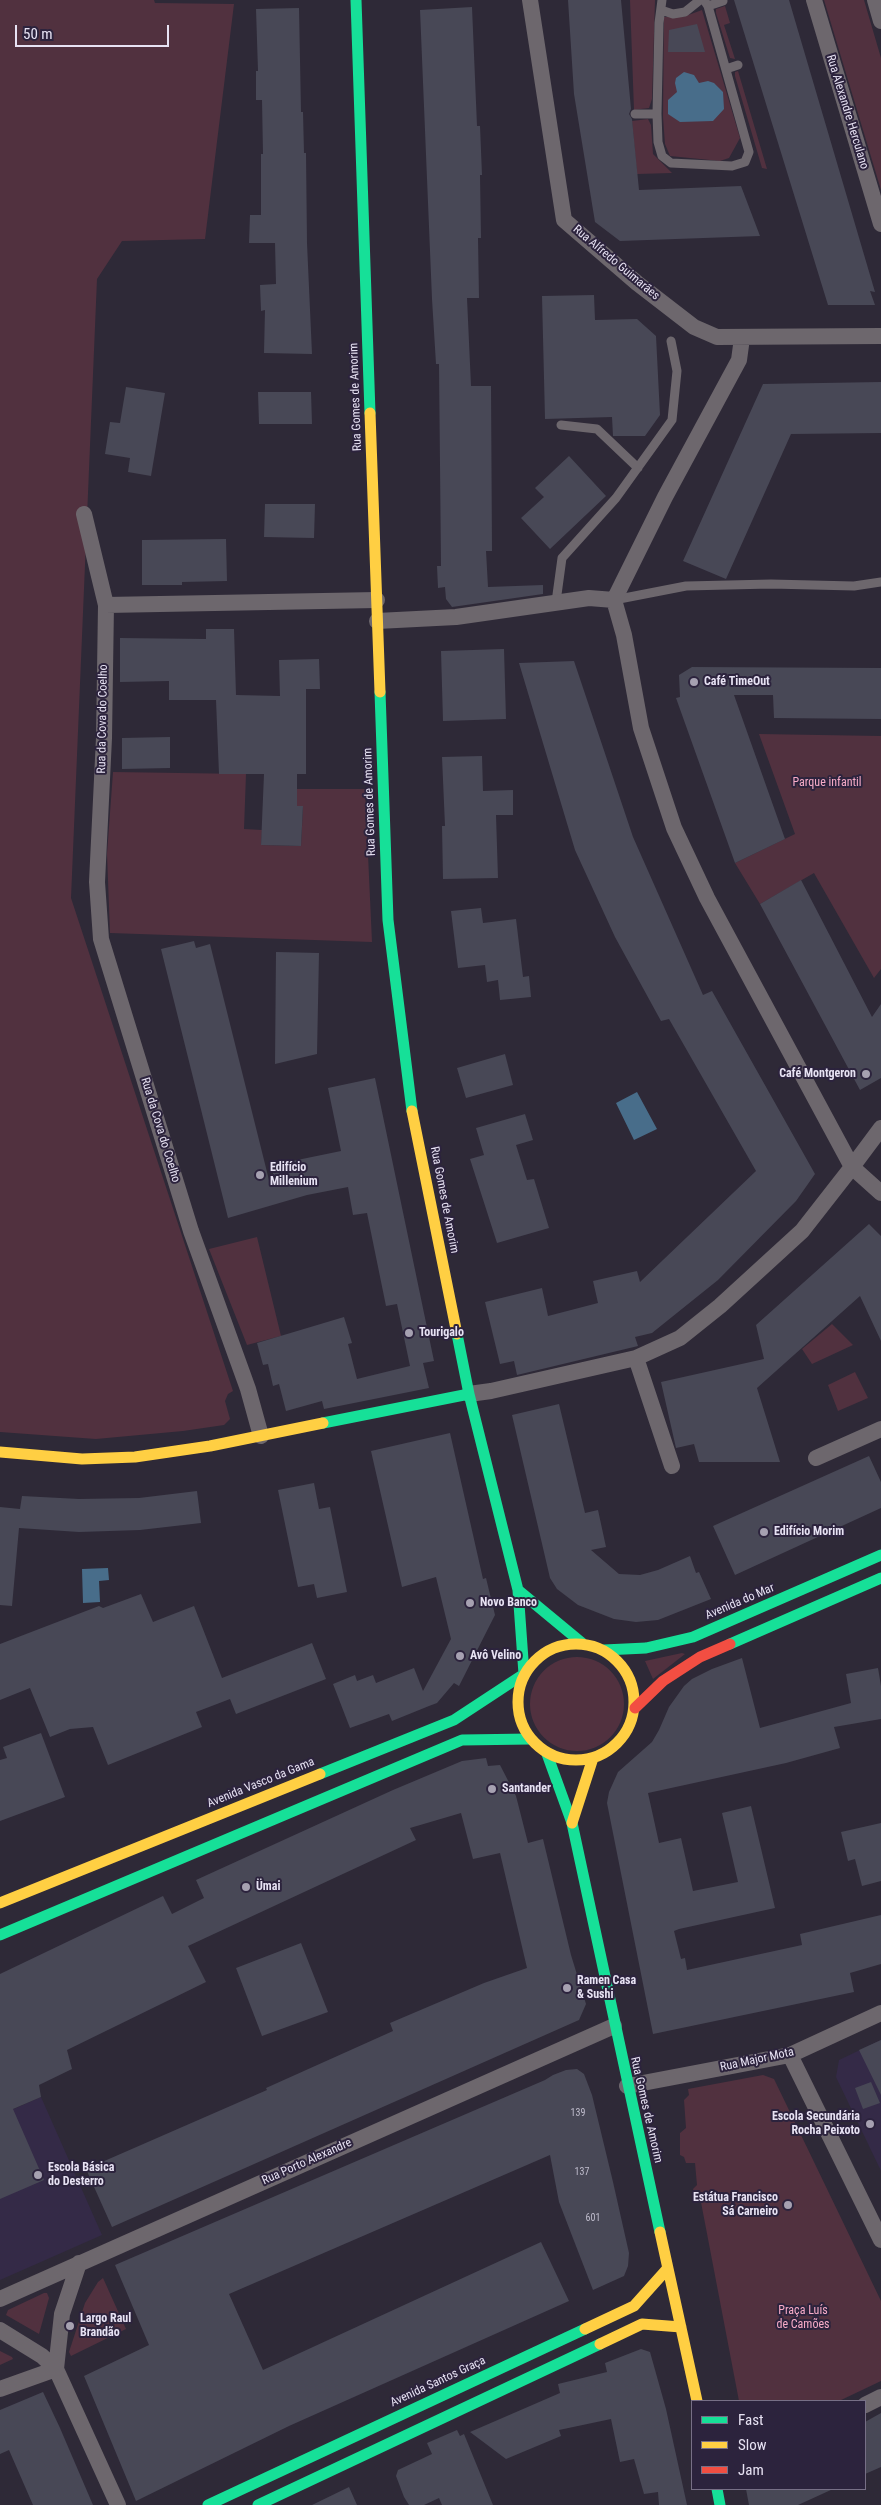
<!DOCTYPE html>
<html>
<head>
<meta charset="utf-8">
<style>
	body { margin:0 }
	#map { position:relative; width:881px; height:2505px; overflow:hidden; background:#2e2937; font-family:"Roboto Condensed",sans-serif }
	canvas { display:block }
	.legend { position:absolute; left:691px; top:2400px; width:175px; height:90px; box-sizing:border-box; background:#2c233d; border:1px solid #776f86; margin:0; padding:6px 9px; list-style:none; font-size:15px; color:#e7e2f3 }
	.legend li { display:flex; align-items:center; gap:10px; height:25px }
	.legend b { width:25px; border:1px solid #776f86 }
	.scale { position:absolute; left:15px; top:25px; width:154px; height:22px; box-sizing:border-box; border:2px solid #e7e2f3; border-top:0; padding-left:6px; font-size:15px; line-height:18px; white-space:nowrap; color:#e7e2f3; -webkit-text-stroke:4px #2c233d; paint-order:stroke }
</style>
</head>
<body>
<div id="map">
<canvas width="881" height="2505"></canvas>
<ul class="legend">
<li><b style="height:6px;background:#16e098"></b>Fast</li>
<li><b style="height:6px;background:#ffcf43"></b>Slow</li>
<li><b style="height:6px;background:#f24e42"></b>Jam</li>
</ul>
<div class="scale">50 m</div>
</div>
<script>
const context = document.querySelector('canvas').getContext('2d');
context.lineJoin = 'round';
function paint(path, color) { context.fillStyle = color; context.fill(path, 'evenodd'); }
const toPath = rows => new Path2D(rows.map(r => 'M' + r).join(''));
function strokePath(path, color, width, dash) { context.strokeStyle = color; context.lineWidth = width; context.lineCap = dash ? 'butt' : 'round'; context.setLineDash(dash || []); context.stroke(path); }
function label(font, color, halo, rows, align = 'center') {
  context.font = font + ' "Roboto Condensed",sans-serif'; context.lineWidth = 4; context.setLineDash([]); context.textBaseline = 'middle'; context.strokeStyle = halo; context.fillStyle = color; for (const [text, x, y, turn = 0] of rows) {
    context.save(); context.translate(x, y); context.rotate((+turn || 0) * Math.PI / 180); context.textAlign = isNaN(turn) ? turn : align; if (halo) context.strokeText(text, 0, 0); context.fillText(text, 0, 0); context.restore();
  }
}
paint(toPath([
	[881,2040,881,2171,836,2077,839,2060],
	[41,2097,102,2235,0,2280,0,2115]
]), '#342a47');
paint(toPath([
	[0,0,154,0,155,3,234,4,205,239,122,241,97,279,71,898,233,1391,228,1394,225,1401,230,1419,224,1425,183,1431,96,1439,0,1432],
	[630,0,655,0,652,99,649,108,641,109,634,110],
	[824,0,864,0,881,58,881,190],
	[725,6,730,23,724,25,735,59,730,58,716,13,716,9],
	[702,10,740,138,729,158,720,161,670,156,665,144,663,117,664,17,683,17],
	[738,71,767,169,762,168,735,76,735,72],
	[648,119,651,125,653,154,672,173,637,174,632,121],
	[759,734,881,736,881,969,874,978,814,873,760,904,735,863,795,834],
	[113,772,246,774,244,829,262,830,261,845,301,846,303,807,297,806,292,789,365,789,372,942,110,933,107,854],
	[257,1237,281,1336,247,1345,209,1249],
	[832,1324,853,1345,812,1364,802,1349],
	[855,1372,868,1398,838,1411,828,1385],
	[682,1653,685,1654,653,1679,645,1661],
	'530 1704a47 47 0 1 1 94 0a47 47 0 1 1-94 0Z',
	[763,2075,774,2079,881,2301,881,2381,839,2401,739,2401,700,2197,694,2195,693,2189,697,2185,695,2163,686,2163,684,2157,680,2155,680,2133,686,2128,684,2100,689,2095,688,2089],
	[103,2278,126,2329,71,2356,69,2352,85,2303,98,2282],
	[44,2293,47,2293,49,2298,39,2334,6,2315,8,2310],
	[0,2351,12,2357,13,2359,0,2365]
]), '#51313f');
paint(toPath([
	[684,72,694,75,699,83,708,81,714,83,723,92,724,109,713,121,680,122,668,114,668,100,677,92,675,83,676,78],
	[637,1092,657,1129,634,1140,616,1103],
	[108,1568,109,1580,99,1581,100,1602,83,1603,82,1569]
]), '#486d8a');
paint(toPath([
	[568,0,621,0,631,109,629,114,632,119,639,190,741,186,760,236,620,241,595,222,574,94],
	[734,0,789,0,875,292,870,291,875,305,828,305],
	[472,7,477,126,480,126,482,175,480,175,481,238,478,238,479,298,467,298,471,386,491,386,492,551,486,551,488,587,543,585,543,594,452,607,446,599,445,587,438,588,437,566,441,566,439,364,436,364,432,299,420,10],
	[299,8,301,112,303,112,304,153,306,153,307,243,312,354,264,353,265,310,261,311,260,285,276,284,275,243,249,243,250,215,261,215,261,154,263,154,262,100,256,100,256,71,258,71,256,9],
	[697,24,705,52,668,52,669,30],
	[594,295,595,320,637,319,656,336,660,415,645,436,613,436,612,417,545,419,542,296],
	[881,382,881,433,791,434,726,579,683,561,763,384],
	[126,387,165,393,151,476,128,472,130,458,105,454,110,422,120,423],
	[258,392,311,392,312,424,259,424],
	[569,456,606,496,550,549,521,518,544,497,535,488],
	[265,504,315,504,314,538,264,537],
	[226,539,227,581,182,582,182,585,142,585,142,540],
	[206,629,234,629,236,695,280,696,279,660,319,659,320,689,306,689,306,774,297,774,297,806,303,806,301,846,261,845,264,774,219,774,216,700,169,700,169,681,120,682,120,638,206,639],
	[504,649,506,719,443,721,441,651],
	[574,661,633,837,703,995,712,991,815,1174,796,1201,718,1280,652,1333,635,1337,638,1346,517,1375,514,1361,500,1364,485,1302,542,1288,548,1316,598,1303,593,1281,637,1271,640,1282,756,1171,669,1019,661,1021,615,937,575,850,519,663],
	[692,667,881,668,881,719,774,718,773,695,734,695,785,839,735,863,676,698,680,697,679,675],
	[170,737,170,768,122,769,122,738],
	[482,756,483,791,513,790,513,815,496,815,498,878,443,879,442,826,445,826,442,757],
	[801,880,872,1017,881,1004,881,1078,860,1090,760,904],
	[481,908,483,923,516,919,523,977,529,976,531,997,500,1000,498,980,487,982,485,965,458,968,451,911],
	[194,941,196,948,210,944,270,1184,273,1183,273,1165,341,1151,328,1088,375,1078,434,1361,423,1363,429,1388,324,1409,322,1401,286,1411,279,1384,273,1386,268,1364,263,1365,257,1343,344,1317,352,1343,348,1344,357,1379,410,1366,397,1304,386,1306,367,1213,353,1215,348,1187,307,1195,228,1218,161,949],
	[276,952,319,953,317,1054,275,1064],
	[505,1054,513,1085,466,1098,457,1068],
	[525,1114,533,1140,516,1145,527,1180,534,1179,549,1228,497,1243,470,1159,484,1155,476,1128],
	[869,1224,881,1236,881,1341,860,1296,757,1388,780,1462,699,1462,694,1444,676,1448,661,1382,764,1359,756,1325],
	[559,1404,585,1513,598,1510,606,1547,591,1550,619,1574,640,1575,658,1570,690,1556,696,1573,699,1572,711,1599,658,1620,636,1622,614,1619,578,1605,557,1589,550,1578,512,1415],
	[450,1433,483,1579,486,1578,495,1615,459,1686,454,1683,437,1703,429,1706,392,1721,389,1714,350,1728,333,1684,355,1675,357,1681,373,1675,376,1683,414,1668,423,1691,451,1639,436,1577,402,1587,371,1451],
	[869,1456,881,1482,881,1508,735,1575,713,1526],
	[314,1483,319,1509,330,1507,347,1592,317,1598,314,1584,298,1587,278,1490],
	[197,1491,201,1523,140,1530,79,1532,19,1528,12,1606,0,1605,0,1507,20,1509,22,1496,79,1499,139,1498],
	[141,1594,153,1622,194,1606,222,1678,312,1643,326,1679,236,1714,230,1699,196,1712,202,1727,108,1765,93,1727,70,1729,50,1737,30,1688,0,1700,0,1644,99,1606,103,1608],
	[742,1658,760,1728,851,1703,846,1674,878,1668,881,1686,881,1719,834,1727,840,1748,786,1763,648,1793,659,1843,681,1838,693,1891,738,1882,722,1813,751,1806,775,1908,679,1929,674,1931,681,1959,685,1958,687,1970,802,1945,800,1934,881,1915,881,1964,850,1973,854,1992,653,2034,607,1803,609,1792,618,1772,652,1742,659,1730,669,1707,684,1686,692,1679,712,1669],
	[41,1733,65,1797,0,1821,0,1760,7,1758,3,1747],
	[486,1758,488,1766,500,1765,516,1796,528,1843,543,1839,571,1955,586,2004,579,2020,112,2227,86,2169,267,2090,266,2088,393,2031,390,2023,484,1983,527,1968,500,1853,473,1859,461,1813,410,1828,416,1840,188,1946,206,1982,67,2050,72,2069,39,2085,41,2097,13,2109,44,2180,0,2199,0,1974,163,1896,172,1914,204,1898,196,1880,393,1790,462,1761],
	[881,1823,881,1881,862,1886,855,1859,848,1861,841,1832],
	[301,1943,328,2012,262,2036,236,1968],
	[881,2040,881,2095,859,2050],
	[577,2069,584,2074,592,2095,613,2182,629,2253,628,2266,624,2276,593,2290,559,2202,550,2155,229,2294,263,2370,541,2242,569,2301,289,2426,136,2501,84,2376,149,2345,115,2265,545,2080,553,2075,566,2070],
	[871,2082,880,2103,863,2109,855,2088],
	[641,2349,650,2352,666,2409,687,2505,659,2505,658,2492,644,2494,634,2459,620,2462,611,2419,559,2430,561,2436,506,2459,470,2432,560,2393,558,2384,607,2372,605,2363],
	[43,2392,60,2428,93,2505,33,2505,9,2450,0,2454,0,2410],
	[881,2413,881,2467,865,2474,865,2422],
	[457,2430,460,2436,464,2434,493,2505,442,2505,439,2498,424,2505,409,2505,404,2497,396,2476,398,2470,432,2454,427,2443],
	[349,2487,357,2505,312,2505],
	[746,2489,833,2489,798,2505,749,2505]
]), '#484856');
strokePath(toPath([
	[708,6,723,1],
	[661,10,673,14,685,12,700,0],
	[726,69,738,65],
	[635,114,657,114,658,142,662,156,671,163,732,166,745,162,749,152,708,6,704,0],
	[657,114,659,23,662,0],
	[561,425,597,429,638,468],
	[614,600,686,586,771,584,854,586,881,582],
	[556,602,562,558,616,498,672,420,677,371,671,341]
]), '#6d676d', 9);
strokePath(toPath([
	[530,0,564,220,637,283,694,327,717,337,881,336],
	[814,0,881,224],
	[875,0,881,21],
	[742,338,739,360,665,497,614,600,624,635,641,728,674,828,707,898,852,1167,881,1128],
	[84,514,106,605,104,738,97,882,101,939,191,1231,248,1389,261,1436],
	[106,605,377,600],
	[377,621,456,617,589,598,614,600],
	[636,1358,672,1466],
	[469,1394,491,1391,636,1358,680,1338,720,1306,802,1231,852,1167,881,1193],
	[816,1458,881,1429],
	[790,2055,881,2240],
	[627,2086,790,2055,881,2013],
	[0,2299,614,2026],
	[0,2330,42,2356,56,2369,62,2314,79,2263],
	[0,2389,56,2369,118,2505],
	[865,2405,881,2397]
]), '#6d676d', 16);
strokePath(toPath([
	[356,0,370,413],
	[380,692,388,920,412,1111],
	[457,1334,469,1394,518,1590,524,1674],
	[323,1423,469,1394],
	[518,1590,582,1643],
	[730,1644,881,1578],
	[604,1650,646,1648,693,1637,881,1555],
	[547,1754,572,1823,660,2232],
	[320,1774,454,1720,524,1674],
	[0,1935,462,1740,530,1739],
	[717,2489,720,2505],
	[208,2505,585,2329],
	[258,2505,600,2344]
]), '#16e098', 11);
strokePath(toPath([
	[370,413,380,692],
	[412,1111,457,1334],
	[0,1452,82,1459,135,1457,210,1446,323,1423],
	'518 1702a58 58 0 1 1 116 0a58 58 0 1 1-116 0Z',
	[572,1823,593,1758],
	[0,1903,320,1774],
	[660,2232,697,2401],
	[585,2329,634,2306,668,2268],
	[600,2344,642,2324,681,2327]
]), '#ffcf43', 11);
strokePath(toPath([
	[635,1708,663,1681,700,1657,730,1644]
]), '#f24e42', 11);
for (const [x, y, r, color] of [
	[694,682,5,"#a6a1b1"],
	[866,1074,5,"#a6a1b1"],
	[260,1175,5,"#a6a1b1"],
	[409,1333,5,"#a6a1b1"],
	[764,1532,5,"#a6a1b1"],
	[470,1603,5,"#a6a1b1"],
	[460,1656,5,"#a6a1b1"],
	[492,1789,5,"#a6a1b1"],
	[246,1887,5,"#a6a1b1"],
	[567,1988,5,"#a6a1b1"],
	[870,2124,5,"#a6a1b1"],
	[38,2175,5,"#a6a1b1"],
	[788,2205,5,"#a6a1b1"],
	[70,2326,5,"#a6a1b1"]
]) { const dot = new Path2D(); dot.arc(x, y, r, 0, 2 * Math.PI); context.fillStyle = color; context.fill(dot); strokePath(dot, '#2c233d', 2); }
label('10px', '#bfbccc', null, [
	["139",578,2113],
	["137",582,2172],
	["601",593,2218]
]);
label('12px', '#e7e2f3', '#2c233d', [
	["Rua Alexandre Herculano",847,112,73],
	["Rua Alfredo Guimarães",616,263,40],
	["Rua Gomes de Amorim",356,397,-92],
	["Rua da Cova do Coelho",103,719,-89],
	["Rua Gomes de Amorim",370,802,-92],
	["Rua da Cova do Coelho",160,1130,73],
	["Rua Gomes de Amorim",444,1200,79],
	["Avenida do Mar",740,1602,-23],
	["Avenida Vasco da Gama",261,1783,-22],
	["Rua Major Mota",757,2060,-12],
	["Rua Gomes de Amorim",646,2110,77],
	["Rua Porto Alexandre",307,2162,-24],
	["Avenida Santos Graça",438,2382,-25]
]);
label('bold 12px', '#e7e2f3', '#2c233d', [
	["Café TimeOut",704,682],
	["Café Montgeron",856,1074,"right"],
	["Edifício",270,1168],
	["Millenium",270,1182],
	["Tourigalo",419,1333],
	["Edifício Morim",774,1532],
	["Novo Banco",480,1603],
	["Avô Velino",470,1656],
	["Santander",502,1789],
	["Ümai",256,1887],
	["Ramen Casa",577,1981],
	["& Sushi",577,1995],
	["Escola Secundária",860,2117,"right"],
	["Rocha Peixoto",860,2131,"right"],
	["Escola Básica",48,2168],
	["do Desterro",48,2182],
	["Estátua Francisco",778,2198,"right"],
	["Sá Carneiro",778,2212,"right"],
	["Largo Raul",80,2319],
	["Brandão",80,2333]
], 'left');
label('12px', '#f8acc8', '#2c233d', [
	["Parque infantil",827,783],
	["Praça Luís",803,2311],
	["de Camões",803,2325]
]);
</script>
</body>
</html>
